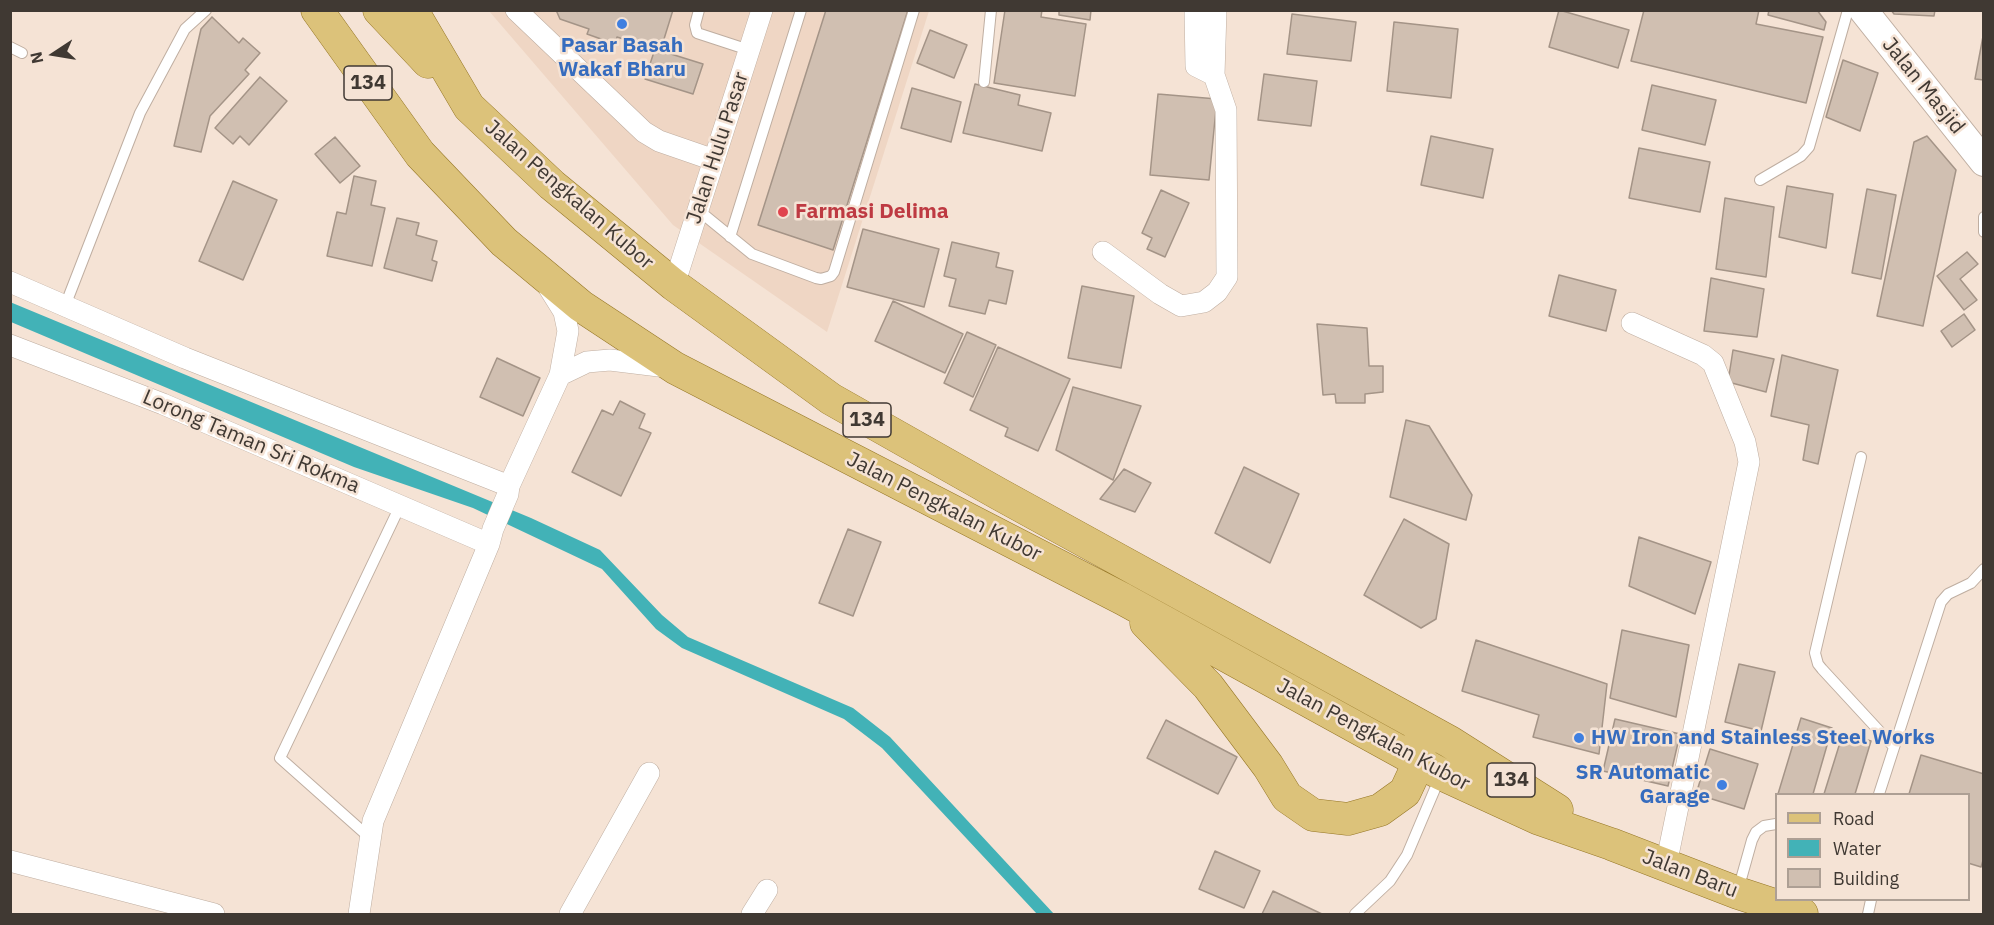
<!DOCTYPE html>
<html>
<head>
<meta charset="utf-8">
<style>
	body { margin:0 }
	#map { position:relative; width:1994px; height:925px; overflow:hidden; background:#f5e3d5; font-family:"IBM Plex Sans",sans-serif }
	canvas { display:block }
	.frame { position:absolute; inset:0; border:12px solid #403933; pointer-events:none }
	.legend { position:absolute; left:1775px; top:793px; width:195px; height:108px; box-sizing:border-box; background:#f5e3d5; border:2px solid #ad9f94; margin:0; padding:8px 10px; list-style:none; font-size:18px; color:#403933 }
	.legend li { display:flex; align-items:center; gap:12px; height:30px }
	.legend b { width:30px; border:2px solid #ad9f94 }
	.north { position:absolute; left:24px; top:24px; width:60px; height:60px; -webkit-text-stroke:4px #f5e3d5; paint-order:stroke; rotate:258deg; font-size:16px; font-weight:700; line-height:24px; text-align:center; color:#403933 }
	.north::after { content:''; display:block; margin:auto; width:21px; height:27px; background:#403933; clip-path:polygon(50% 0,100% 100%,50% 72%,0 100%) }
</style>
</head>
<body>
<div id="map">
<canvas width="1994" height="925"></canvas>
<div class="frame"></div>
<ul class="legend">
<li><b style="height:8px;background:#dcc27a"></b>Road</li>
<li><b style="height:16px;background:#42b2b7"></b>Water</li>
<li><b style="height:16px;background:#d0bfb1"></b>Building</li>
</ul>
<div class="north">N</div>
</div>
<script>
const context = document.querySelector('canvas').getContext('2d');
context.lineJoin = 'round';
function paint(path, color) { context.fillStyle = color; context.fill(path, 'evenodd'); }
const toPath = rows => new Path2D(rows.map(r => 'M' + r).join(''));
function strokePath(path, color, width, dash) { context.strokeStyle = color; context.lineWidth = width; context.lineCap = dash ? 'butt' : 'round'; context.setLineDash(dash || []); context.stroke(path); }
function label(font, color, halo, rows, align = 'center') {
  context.font = font + ' "IBM Plex Sans",sans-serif'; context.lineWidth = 5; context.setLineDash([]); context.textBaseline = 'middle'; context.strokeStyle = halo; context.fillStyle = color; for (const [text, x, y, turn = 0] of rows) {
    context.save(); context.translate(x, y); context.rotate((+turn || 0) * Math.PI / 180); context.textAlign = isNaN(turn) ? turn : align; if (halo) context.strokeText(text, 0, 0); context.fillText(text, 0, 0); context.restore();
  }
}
paint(toPath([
	[489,11,929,11,827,332,673,225]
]), '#efd6c4');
paint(toPath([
	[10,302,531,518,600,550,662,615,688,637,853,708,890,737,1054,914,1037,914,882,748,844,719,682,648,656,629,602,569,473,508,354,467,11,322]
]), '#42b2b7');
const building = toPath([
	[556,10,673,10,664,39,649,47,617,37,615,44,587,34,589,29,560,19,556,10],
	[826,10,908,10,833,250,758,225,826,10],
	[1005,10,1042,10,1041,17,1086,24,1075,96,994,83,1005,10],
	[1059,10,1091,10,1090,20,1059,15,1059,10],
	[1559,10,1629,30,1618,68,1549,47,1559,10],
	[1644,10,1759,10,1756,24,1823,37,1806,103,1631,61,1644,10],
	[1769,10,1817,10,1826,22,1824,30,1768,15,1769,10],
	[1891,10,1935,10,1934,16,1894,14,1891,10],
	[1292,14,1356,22,1351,61,1287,54,1292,14],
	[212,17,239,43,243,38,260,53,245,70,249,74,210,116,201,152,174,146,201,29,212,17],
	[1394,22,1458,29,1451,98,1387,91,1394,22],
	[930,30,967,45,954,78,917,63,930,30],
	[1984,31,1984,80,1975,79,1984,31],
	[655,49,703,64,693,94,645,79,655,49],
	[1843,60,1878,73,1860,131,1826,117,1843,60],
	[1264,74,1317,81,1311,126,1258,120,1264,74],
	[260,77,287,101,249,145,240,136,233,144,215,128,260,77],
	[975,84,1020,95,1018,105,1051,113,1042,151,963,133,975,84],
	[1652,85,1716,100,1705,145,1642,130,1652,85],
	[912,88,961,102,951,142,901,128,912,88],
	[1158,94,1217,99,1209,180,1150,175,1158,94],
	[1431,136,1493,149,1483,198,1421,185,1431,136],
	[1927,136,1956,170,1923,326,1877,316,1914,142,1927,136],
	[335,137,360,166,340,183,315,154,335,137],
	[1639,148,1710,162,1700,212,1629,198,1639,148],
	[354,176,376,181,371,205,385,208,372,266,327,256,337,212,346,214,354,176],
	[233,181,277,200,243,280,199,261,233,181],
	[1787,186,1833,194,1826,248,1779,237,1787,186],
	[1867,189,1896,195,1881,279,1852,273,1867,189],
	[1161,190,1189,203,1165,257,1147,249,1152,238,1142,233,1161,190],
	[1725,198,1774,207,1766,277,1716,269,1725,198],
	[397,218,419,223,416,235,437,241,432,260,437,262,432,281,384,268,397,218],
	[863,229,939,249,924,307,847,287,863,229],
	[952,242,999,253,996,267,1013,271,1006,304,989,300,985,314,949,306,956,279,944,276,952,242],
	[1967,252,1978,264,1960,279,1977,300,1964,310,1937,276,1967,252],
	[1559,275,1616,290,1606,331,1549,316,1559,275],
	[1711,278,1764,289,1757,337,1704,331,1711,278],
	[1082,286,1134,296,1121,368,1068,358,1082,286],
	[893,301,963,334,945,373,875,341,893,301],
	[1964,314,1975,330,1952,347,1941,331,1964,314],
	[1317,324,1367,328,1369,366,1383,366,1383,392,1365,394,1365,403,1336,403,1335,394,1323,395,1317,324],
	[967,332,996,345,973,397,944,383,967,332],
	[998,347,1070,379,1038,451,1005,436,1008,428,970,410,998,347],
	[1733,350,1774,359,1766,392,1728,382,1733,350],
	[1782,355,1838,370,1818,464,1803,460,1809,425,1771,416,1782,355],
	[497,358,540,378,523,416,480,397,497,358],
	[1073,387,1141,406,1113,480,1056,450,1073,387],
	[620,401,645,414,639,428,651,433,621,496,572,472,602,410,613,415,620,401],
	[1406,420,1429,426,1472,495,1466,520,1390,497,1406,420],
	[1244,467,1299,494,1270,563,1215,533,1244,467],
	[1124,469,1151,483,1135,512,1100,499,1124,469],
	[1404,519,1449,544,1436,619,1421,628,1364,595,1404,519],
	[848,529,881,542,853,616,819,603,848,529],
	[1639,537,1711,562,1695,614,1629,586,1639,537],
	[1622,630,1689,645,1676,717,1610,698,1622,630],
	[1476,640,1607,684,1599,754,1533,737,1539,715,1462,691,1476,640],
	[1739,664,1775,672,1761,731,1725,722,1739,664],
	[1801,718,1832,728,1813,794,1778,794,1801,718],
	[1615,719,1680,734,1668,786,1603,771,1615,719],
	[1166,720,1237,757,1218,794,1147,758,1166,720],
	[1843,733,1871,741,1855,794,1824,794,1843,733],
	[1710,749,1758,764,1744,809,1696,794,1710,749],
	[1921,755,1984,774,1984,857,1981,867,1968,863,1968,794,1909,794,1921,755],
	[1215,851,1260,871,1244,908,1199,889,1215,851],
	[1273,891,1322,914,1262,914,1273,891]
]);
paint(building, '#d0bfb1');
strokePath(building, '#a49487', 1.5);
const lane = toPath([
	[699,10,695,25,697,33,749,50],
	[10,47,22,53],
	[984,82,991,10],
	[1760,180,1801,156,1809,147,1848,10],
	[698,210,752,254,816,278,821,279,831,276,834,272,914,10],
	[1984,217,1984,232],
	[730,237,801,10],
	[65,306,140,113,185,29,206,10],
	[1861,457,1815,653,1818,664,1822,669,1894,747],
	[1879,794,1941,602,1948,594,1971,583,1984,569],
	[370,838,280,758,400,506],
	[1738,890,1752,840,1756,832,1764,826,1776,824],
	[1355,914,1390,881,1407,855,1440,777],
	[1868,914,1871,900]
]);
const street = toPath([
	[516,10,644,132,659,141,714,160],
	[1214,75,1216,10],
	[1103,252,1160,294,1181,306,1204,302,1217,292,1227,277,1226,110,1214,75,1196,66,1195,10],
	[10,282,185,358,509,486],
	[674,285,762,10],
	[1632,323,1703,355,1713,363,1745,442,1749,462,1666,865],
	[10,345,163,404,489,544],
	[560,375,587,362,610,360,667,367],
	[10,861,214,914],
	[359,914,373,821,489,544,493,529,508,494,509,486,560,375,568,331,564,312,549,288],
	[570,914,649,773],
	[752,914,767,890]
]);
const secondary = toPath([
	[1863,10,1984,162]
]);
const primary = toPath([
	[317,10,420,154,504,242,581,306,675,368,1123,599,1441,774,1539,819,1611,844,1738,893,1802,914],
	[379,10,428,62],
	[412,10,469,107,552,185,674,285,831,399,999,494,1450,742,1557,810],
	[1146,623,1208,686,1268,766,1287,797,1313,815,1348,819,1380,810,1405,792,1419,762,1420,746,1419,742]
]);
strokePath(lane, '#bfaea1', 12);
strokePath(street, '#bfaea1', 22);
strokePath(secondary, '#bfaea1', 30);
strokePath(primary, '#967727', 33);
strokePath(lane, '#fff', 10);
strokePath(street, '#fff', 21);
strokePath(secondary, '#fff', 28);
strokePath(primary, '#dcc27a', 32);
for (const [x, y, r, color] of [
	[622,24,6,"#3f7fe0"],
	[783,212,6,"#e0444e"],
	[1579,738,6,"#3f7fe0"],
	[1722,785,6,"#3f7fe0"]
]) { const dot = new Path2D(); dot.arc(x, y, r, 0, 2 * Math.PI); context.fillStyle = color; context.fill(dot); strokePath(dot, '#f5e3d5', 2); }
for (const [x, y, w] of [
	[368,83,48],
	[867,420,48],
	[1511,780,48]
]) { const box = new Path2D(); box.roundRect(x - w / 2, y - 17, w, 34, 4.5); context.fillStyle = '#f5e3d5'; context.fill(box); strokePath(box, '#403933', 1.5); }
label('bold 20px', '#403933', null, [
	["134",368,83],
	["134",867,420],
	["134",1511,780]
]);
label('bold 21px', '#366cbe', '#f5e3d5', [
	["Pasar Basah",622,46],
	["Wakaf Bharu",622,70],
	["HW Iron and Stainless Steel Works",1591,738,"left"],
	["SR Automatic",1710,773,"right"],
	["Garage",1710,797,"right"]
]);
label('21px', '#403933', '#f5e3d5', [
	["Jalan Masjid",1923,86,51],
	["Jalan Hulu Pasar",718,148,-72],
	["Jalan Pengkalan Kubor",569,195,41],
	["Lorong Taman Sri Rokma",251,442,23],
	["Jalan Pengkalan Kubor",944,507,27],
	["Jalan Pengkalan Kubor",1373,735,28],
	["Jalan Baru",1690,874,21]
]);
label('bold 21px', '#be3a42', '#f5e3d5', [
	["Farmasi Delima",795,212]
], 'left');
</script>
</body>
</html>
